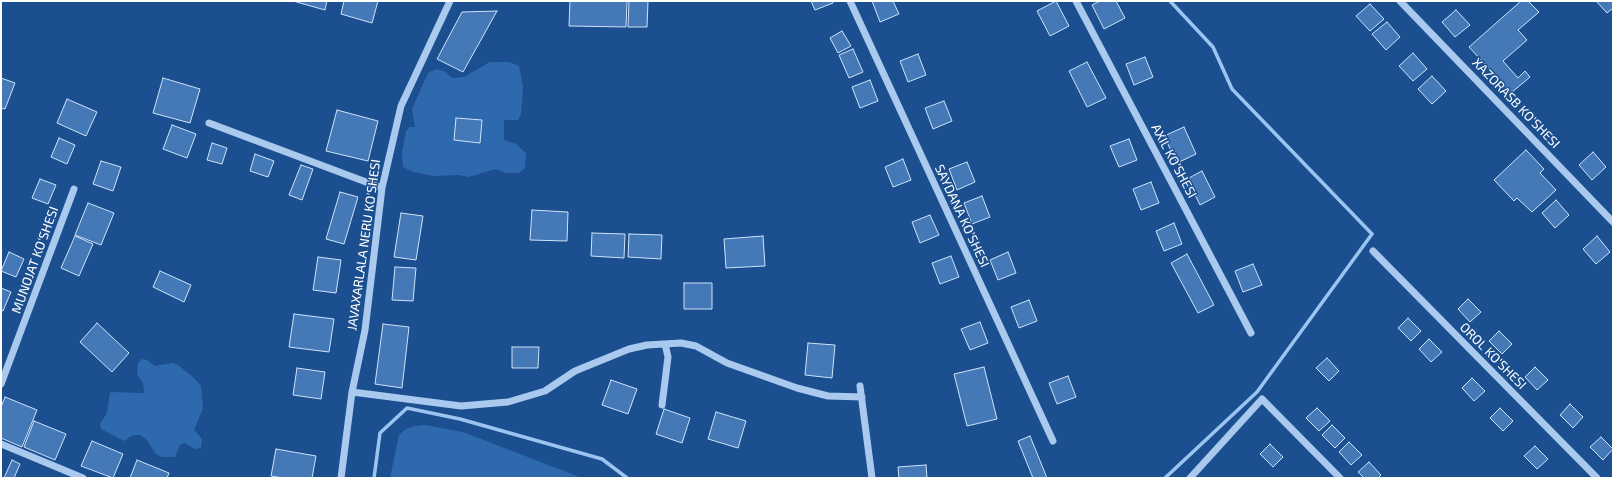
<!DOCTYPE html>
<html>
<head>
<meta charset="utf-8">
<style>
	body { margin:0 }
	#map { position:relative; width:1614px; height:479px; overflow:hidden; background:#1b4f8f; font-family:"Exo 2",sans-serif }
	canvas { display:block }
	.frame { position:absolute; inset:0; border:2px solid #fff; pointer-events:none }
</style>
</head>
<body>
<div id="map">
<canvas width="1614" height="479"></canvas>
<div class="frame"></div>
</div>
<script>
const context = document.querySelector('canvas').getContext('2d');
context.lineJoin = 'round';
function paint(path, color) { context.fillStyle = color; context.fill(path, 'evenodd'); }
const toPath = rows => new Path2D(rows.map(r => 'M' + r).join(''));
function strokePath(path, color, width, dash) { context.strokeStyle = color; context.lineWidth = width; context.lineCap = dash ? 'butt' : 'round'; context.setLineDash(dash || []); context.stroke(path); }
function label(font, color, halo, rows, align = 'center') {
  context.font = font + ' "Exo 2",sans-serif'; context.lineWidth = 3; context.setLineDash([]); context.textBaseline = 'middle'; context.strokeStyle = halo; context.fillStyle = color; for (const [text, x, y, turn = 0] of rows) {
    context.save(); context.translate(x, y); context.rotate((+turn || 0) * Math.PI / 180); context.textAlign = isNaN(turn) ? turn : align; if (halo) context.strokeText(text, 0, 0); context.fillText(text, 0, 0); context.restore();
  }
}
paint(toPath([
	[490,62,509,62,519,66,523,87,521,114,518,120,504,120,504,140,516,144,526,153,525,168,519,173,506,173,496,169,468,177,459,175,434,176,413,172,403,167,402,152,406,131,410,127,415,127,412,109,428,73,437,69,446,72,452,78,464,77],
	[142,359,147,360,155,366,172,363,178,365,194,378,201,386,203,409,194,430,202,439,201,448,195,449,184,443,180,445,175,457,162,457,156,454,146,439,140,435,133,435,124,441,101,429,100,424,107,413,110,392,144,393,143,383,137,374,138,363],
	[425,425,463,432,582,478,390,478,399,435,406,429,415,426]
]), '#2e69ad');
strokePath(toPath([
	[374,478,380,433,407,408,460,419,602,459,627,478],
	[1165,478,1257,392,1372,234,1232,89,1213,47,1170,1]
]), '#9cc4f0', 3.5);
const building = toPath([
	[293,1,327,1,325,10,293,1],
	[344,1,378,1,372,23,341,14,344,1],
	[570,1,627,1,626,27,569,26,570,1],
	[629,1,648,1,647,27,628,27,629,1],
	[811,1,833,1,833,3,815,10,811,1],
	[872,1,893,1,899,14,880,22,872,1],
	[1056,1,1069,26,1050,36,1037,11,1056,1],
	[1100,1,1116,1,1125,18,1104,29,1092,5,1100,1],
	[1521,1,1528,1,1539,12,1518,30,1527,40,1503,61,1518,78,1525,71,1530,77,1511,93,1469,47,1521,1],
	[1596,1,1613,1,1613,8,1607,13,1596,1],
	[1370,4,1384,19,1370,31,1356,16,1370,4],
	[1456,10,1470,25,1455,37,1442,22,1456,10],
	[497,11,463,72,437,59,462,12,497,11],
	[1387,22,1400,37,1386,50,1372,34,1387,22],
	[842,31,851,46,838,53,830,38,842,31],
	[853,49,863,72,849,78,839,55,853,49],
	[1413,53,1427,69,1413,81,1399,66,1413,53],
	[918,54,926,75,908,82,900,61,918,54],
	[1145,57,1153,77,1134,85,1126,64,1145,57],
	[1087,62,1106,98,1087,107,1069,71,1087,62],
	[1432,76,1446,91,1432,104,1418,89,1432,76],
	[1,78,15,83,5,109,1,108,1,78],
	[163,78,200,89,190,123,153,113,163,78],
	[870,80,878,101,860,108,852,87,870,80],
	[67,99,97,112,86,136,57,123,67,99],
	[944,101,952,121,933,129,925,108,944,101],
	[337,110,378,121,368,161,326,151,337,110],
	[456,118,482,120,480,143,454,140,456,118],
	[172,125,196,134,187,158,163,149,172,125],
	[1184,127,1196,154,1177,163,1164,136,1184,127],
	[59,138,75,145,67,164,51,157,59,138],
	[1129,139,1137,160,1119,167,1110,146,1129,139],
	[212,143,227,148,222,164,207,160,212,143],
	[1526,150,1544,169,1540,173,1556,190,1532,212,1517,198,1514,201,1494,180,1526,150],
	[1593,152,1606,167,1592,180,1579,165,1593,152],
	[255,154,274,161,268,177,250,171,255,154],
	[903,159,911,180,893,187,885,167,903,159],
	[101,161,121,167,113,191,93,184,101,161],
	[967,162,975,182,957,190,949,169,967,162],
	[301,165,313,169,302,200,289,195,301,165],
	[1202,171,1215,197,1200,205,1187,179,1202,171],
	[40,179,56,185,48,204,32,198,40,179],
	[1151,182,1159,203,1141,210,1133,189,1151,182],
	[340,192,358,197,344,244,326,239,340,192],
	[982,196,990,217,972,224,964,203,982,196],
	[1556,200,1569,215,1555,228,1542,213,1556,200],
	[88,203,114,213,101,245,75,235,88,203],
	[532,210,568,212,567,241,530,240,532,210],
	[401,213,423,216,416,260,394,257,401,213],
	[930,215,939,235,920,243,912,222,930,215],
	[1174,223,1182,244,1164,251,1156,231,1174,223],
	[592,233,625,234,624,258,591,256,592,233],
	[629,234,662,235,661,259,628,257,629,234],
	[75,236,93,244,79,276,61,268,75,236],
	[763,236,765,266,726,268,724,239,763,236],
	[1597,236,1610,252,1596,264,1583,249,1597,236],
	[9,252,24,259,16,277,1,271,9,252],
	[1008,252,1016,273,998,280,990,260,1008,252],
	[1187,254,1214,305,1198,313,1171,263,1187,254],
	[951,256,959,277,940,284,932,263,951,256],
	[318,257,341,260,336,293,313,290,318,257],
	[1253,264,1262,285,1243,292,1235,271,1253,264],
	[395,267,416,268,413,301,392,300,395,267],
	[160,271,191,285,184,302,153,287,160,271],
	[684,283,712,283,712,309,684,309,684,283],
	[1,288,11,292,3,311,1,310,1,288],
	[1468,299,1481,312,1470,322,1458,309,1468,299],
	[1029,300,1037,321,1019,328,1011,307,1029,300],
	[294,314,334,319,329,352,289,347,294,314],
	[1408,318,1421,331,1411,341,1398,328,1408,318],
	[980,322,988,343,970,350,961,329,980,322],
	[97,323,129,353,112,372,80,342,97,323],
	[383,324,409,327,402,388,375,384,383,324],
	[1499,331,1512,344,1502,354,1489,341,1499,331],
	[1429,339,1442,352,1431,362,1419,349,1429,339],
	[808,343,835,345,832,378,805,375,808,343],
	[512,347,539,347,538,368,512,368,512,347],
	[1327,358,1339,371,1329,381,1316,368,1327,358],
	[984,367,997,419,967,426,954,374,984,367],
	[1535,367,1548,380,1537,390,1525,377,1535,367],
	[297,368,325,372,321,399,293,395,297,368],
	[1068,376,1076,397,1057,404,1049,383,1068,376],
	[1472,378,1485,391,1474,401,1462,388,1472,378],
	[611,380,637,389,628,414,602,405,611,380],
	[5,397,37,410,22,447,1,438,1,407,5,397],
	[1570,404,1583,417,1573,428,1560,415,1570,404],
	[1317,408,1330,421,1319,431,1306,418,1317,408],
	[1500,408,1513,421,1503,431,1490,418,1500,408],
	[664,409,690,418,682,443,656,434,664,409],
	[716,412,746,421,738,448,708,439,716,412],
	[34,421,66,434,55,460,24,447,34,421],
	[1332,425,1345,438,1335,448,1322,435,1332,425],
	[1030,436,1047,478,1033,478,1018,441,1030,436],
	[1601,437,1613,449,1603,460,1590,447,1601,437],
	[92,441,123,454,113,478,81,466,92,441],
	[1349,442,1362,455,1351,465,1339,452,1349,442],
	[1270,444,1283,457,1273,467,1260,454,1270,444],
	[1535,446,1548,459,1537,469,1524,456,1535,446],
	[276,449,316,456,312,478,283,478,271,476,276,449],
	[12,460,20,464,14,478,4,478,12,460],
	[137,460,169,473,167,478,130,478,137,460],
	[1369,462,1381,475,1378,478,1364,478,1358,472,1369,462],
	[926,465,927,478,899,478,898,467,926,465]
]);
paint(building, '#4478b7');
strokePath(building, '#cfe3fa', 1);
strokePath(toPath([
	[850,1,1053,441],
	[1076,1,1251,333],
	[1400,1,1613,222],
	[209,123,382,188],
	[1373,251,1597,478],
	[1,384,74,189],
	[860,386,872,478],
	[352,392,461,406,508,402,545,391,575,371,629,349,647,345,681,343,696,346,727,363,797,388,828,396,862,397],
	[662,405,668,357,665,344],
	[1,444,83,478],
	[341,478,352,392,365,330,382,188,401,106,450,1],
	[1190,478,1262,399,1340,478]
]), '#a9c9ee', 7);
label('13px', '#fff', '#1b4f8f', [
	["XAZORASB KO'SHESI",1516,103,46],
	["AXIL KO'SHESI",1174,161,62],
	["SAYDANA KO'SHESI",962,216,65],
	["JAVAXARLALA NERU KO'SHESI",364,245,-82],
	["MUNOJAT KO'SHESI",35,260,-70],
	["OROL KO'SHESI",1493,356,45]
]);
</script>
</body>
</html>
